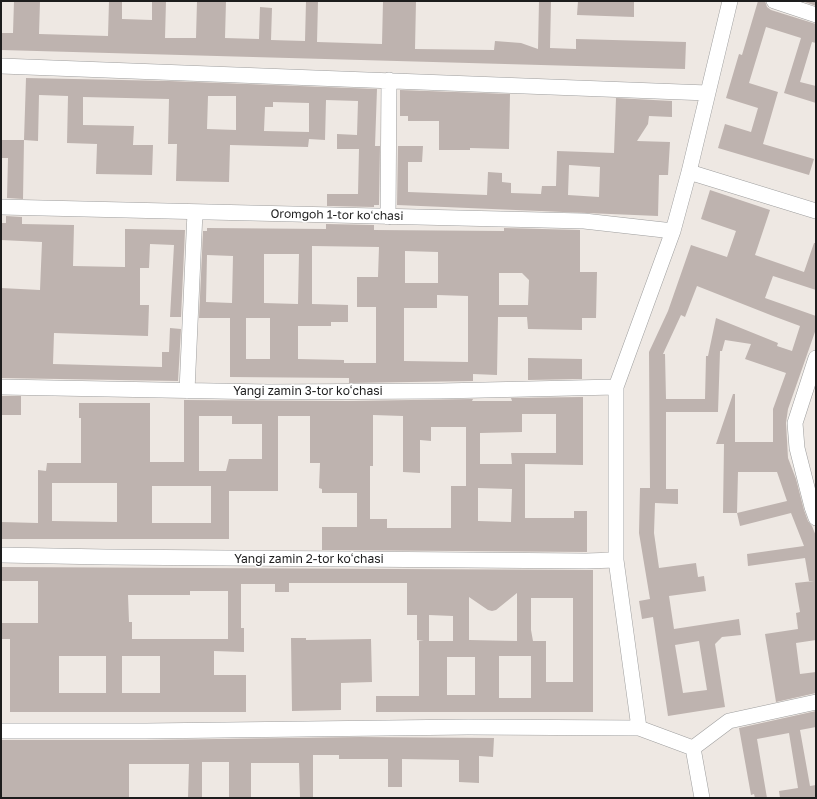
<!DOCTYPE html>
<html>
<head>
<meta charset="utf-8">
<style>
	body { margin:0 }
	#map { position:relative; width:817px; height:799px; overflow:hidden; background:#eee8e3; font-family:"Golos Text",sans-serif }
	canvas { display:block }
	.frame { position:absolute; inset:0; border:2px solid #1d1d1d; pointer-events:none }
</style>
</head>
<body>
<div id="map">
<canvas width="817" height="799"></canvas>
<div class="frame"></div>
</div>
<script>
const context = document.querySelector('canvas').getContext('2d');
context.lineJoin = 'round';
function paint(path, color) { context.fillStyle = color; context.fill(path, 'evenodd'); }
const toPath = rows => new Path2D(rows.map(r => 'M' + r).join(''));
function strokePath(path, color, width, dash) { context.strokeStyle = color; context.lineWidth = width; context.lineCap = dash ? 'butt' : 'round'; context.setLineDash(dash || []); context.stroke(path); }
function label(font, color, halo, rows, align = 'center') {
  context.font = font + ' "Golos Text",sans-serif'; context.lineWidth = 3.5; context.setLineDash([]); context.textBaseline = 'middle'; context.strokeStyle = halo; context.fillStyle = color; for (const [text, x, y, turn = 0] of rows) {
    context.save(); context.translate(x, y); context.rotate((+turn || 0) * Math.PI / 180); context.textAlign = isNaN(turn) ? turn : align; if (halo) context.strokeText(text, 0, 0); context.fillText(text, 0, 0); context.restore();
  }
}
paint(toPath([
	[14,1,40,1,39,34,108,36,109,1,122,1,122,19,152,20,152,1,166,1,165,38,196,38,197,1,226,1,225,38,259,39,260,7,272,8,271,40,305,41,306,1,318,1,317,42,382,44,383,1,416,1,415,49,494,50,495,41,521,43,538,49,539,1,551,1,550,48,576,49,576,39,686,42,685,69,1,50,1,33,13,33],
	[578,1,634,1,634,17,577,15],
	[758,1,765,1,767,7,771,10,816,24,816,43,812,42,800,82,816,86,816,103,784,93,801,38,766,27,749,83,778,92,763,144,814,159,809,175,718,148,725,124,751,132,758,108,726,98,739,54,742,55],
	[802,1,816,1,816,6],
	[26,78,169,81,377,89,375,146,380,146,379,205,374,205,374,207,327,206,327,194,358,194,359,149,337,149,337,134,357,135,358,101,326,100,325,140,309,139,308,147,230,145,229,182,176,181,177,144,168,144,169,99,83,97,83,125,134,126,133,145,153,145,152,175,96,174,97,144,67,143,68,96,39,95,38,141,24,140],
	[208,96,236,96,236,130,207,129],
	[273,102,309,103,309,132,264,131,265,107,273,107],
	[400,90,510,94,509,149,470,148,470,150,439,150,439,121,408,121,408,116,400,116],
	[616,98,672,101,672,117,649,116,648,124,637,141,670,142,668,175,659,175,658,216,397,205,398,146,423,146,422,162,408,162,408,192,487,195,488,172,502,173,502,182,511,183,511,193,541,194,542,186,556,186,557,151,614,153],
	[569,165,600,167,599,197,568,195],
	[1,140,24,140,23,199,7,198,8,158,1,158],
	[710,190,770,210,755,255,804,272,814,243,816,243,816,290,773,276,765,298,816,316,816,329,788,409,786,423,788,458,796,479,804,510,808,521,812,526,816,536,816,640,796,643,800,674,816,672,816,693,776,702,765,634,798,629,796,613,800,612,795,583,814,581,809,581,805,558,748,566,747,554,804,546,791,513,740,526,737,513,723,513,724,444,716,444,733,394,735,394,735,442,773,442,773,409,786,373,745,359,751,344,725,340,722,351,720,351,718,412,666,412,666,489,678,489,678,504,655,503,654,533,659,568,696,563,698,577,704,576,706,591,669,596,674,629,739,619,741,635,722,637,715,644,725,707,668,716,653,617,642,619,639,601,650,599,639,533,640,488,650,488,649,352,668,311,691,245,727,257,736,231,701,219],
	[697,286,773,316,800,326,792,351,777,346,778,343,716,318,708,356,706,356,705,399,666,399,665,354,663,354,681,315,685,317],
	[738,472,777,472,787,501,737,513],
	[699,641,707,690,683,693,675,645],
	[6,216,22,217,22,224,74,225,73,266,125,267,125,229,185,230,181,317,170,317,174,245,150,244,149,268,140,268,140,305,149,305,148,336,54,333,53,364,162,367,162,352,169,352,170,328,181,329,178,381,1,378,1,288,40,290,42,242,1,240,1,223,6,223],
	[326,224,374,225,374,230,504,231,504,228,580,230,580,272,597,272,596,318,582,318,582,330,528,329,527,317,498,317,497,375,473,374,473,381,349,383,349,378,230,377,230,318,199,318,203,231,207,231,207,228,326,229],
	[312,246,379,247,378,277,357,277,357,307,376,307,376,363,344,363,344,360,298,359,298,326,331,326,331,322,348,322,348,305,312,304],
	[405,251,438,252,438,283,405,283],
	[264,254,299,254,298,304,264,303],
	[207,255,233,256,232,303,206,302],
	[499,273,522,273,529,280,528,305,499,305],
	[437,295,468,296,468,362,404,361,404,308,437,308],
	[246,318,270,318,270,359,246,359],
	[528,358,582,359,582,379,528,380],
	[1,396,21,396,21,415,1,415],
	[583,397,583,465,525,464,525,518,574,518,574,511,587,511,587,552,322,550,322,527,357,527,357,493,322,493,322,489,319,488,320,463,310,463,310,416,278,416,278,491,229,491,229,539,1,539,1,522,38,523,38,470,46,471,47,463,81,463,81,418,79,418,79,403,150,403,150,462,184,462,184,400,349,401,473,399,472,401,512,401,511,398],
	[522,414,556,414,556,453,511,453,512,464,480,464,480,433,522,432],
	[373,415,403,416,403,472,420,473,420,440,431,441,431,427,466,427,466,486,451,486,451,528,387,528,387,519,370,519,370,466,373,466],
	[199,416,232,416,232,424,262,424,262,459,229,459,226,471,199,471],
	[52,483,117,483,117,522,52,521],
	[152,486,211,486,211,523,152,523],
	[478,488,512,489,511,522,478,521],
	[1,567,593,570,593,712,376,712,376,696,419,696,419,641,424,641,417,640,417,615,407,615,407,583,289,583,289,592,275,592,275,584,241,584,241,628,244,628,244,652,214,651,214,675,246,675,246,712,10,712,10,639,1,639,1,623,38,623,38,581,1,581],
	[190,591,228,591,228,639,132,639,132,622,129,622,128,595,190,595],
	[517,593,517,641,469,640,469,597,488,610,492,611,496,610],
	[531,598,573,598,573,682,546,682,546,641,533,641,531,630],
	[429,615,453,616,453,641,429,641],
	[59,656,106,656,106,693,59,693],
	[122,656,160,656,160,693,122,693],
	[499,656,531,656,531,698,499,698],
	[447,657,475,657,475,695,447,695],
	[291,638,306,638,306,640,371,639,372,682,341,683,341,710,292,711],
	[816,711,816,727,800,730,810,786,816,785,816,798,780,798,779,791,798,788,789,733,757,739,767,798,755,798,754,794,751,795,739,728],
	[360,737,494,738,493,757,479,756,479,783,459,782,459,760,402,759,402,787,388,787,388,759,339,759,339,755,313,755,313,798,300,798,299,763,251,763,251,798,229,798,229,762,202,762,202,798,188,798,189,764,129,764,129,798,2,798,1,740,146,740]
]), '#beb3af');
const minor = toPath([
	[774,1,816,15],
	[1,66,708,93],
	[689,172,816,211],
	[1,207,584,221,673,231],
	[388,217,389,80],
	[816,358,795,423,797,448,812,507,816,518],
	[1,387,268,392,441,391,616,387],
	[187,391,195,212],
	[1,555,106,557,586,561,616,560],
	[639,728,616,560,616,387,673,231,689,172,730,1],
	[1,731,146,731,468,727,639,728,693,748,702,798],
	[693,748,729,721,816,702]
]);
strokePath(minor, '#9e9e9e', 16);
strokePath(minor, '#fff', 15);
label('12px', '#1d1d1d', '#fff', [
	["Oromgoh 1-tor koʻchasi",337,215,1],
	["Yangi zamin 3-tor koʻchasi",308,391],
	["Yangi zamin 2-tor koʻchasi",309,559]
]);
</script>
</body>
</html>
